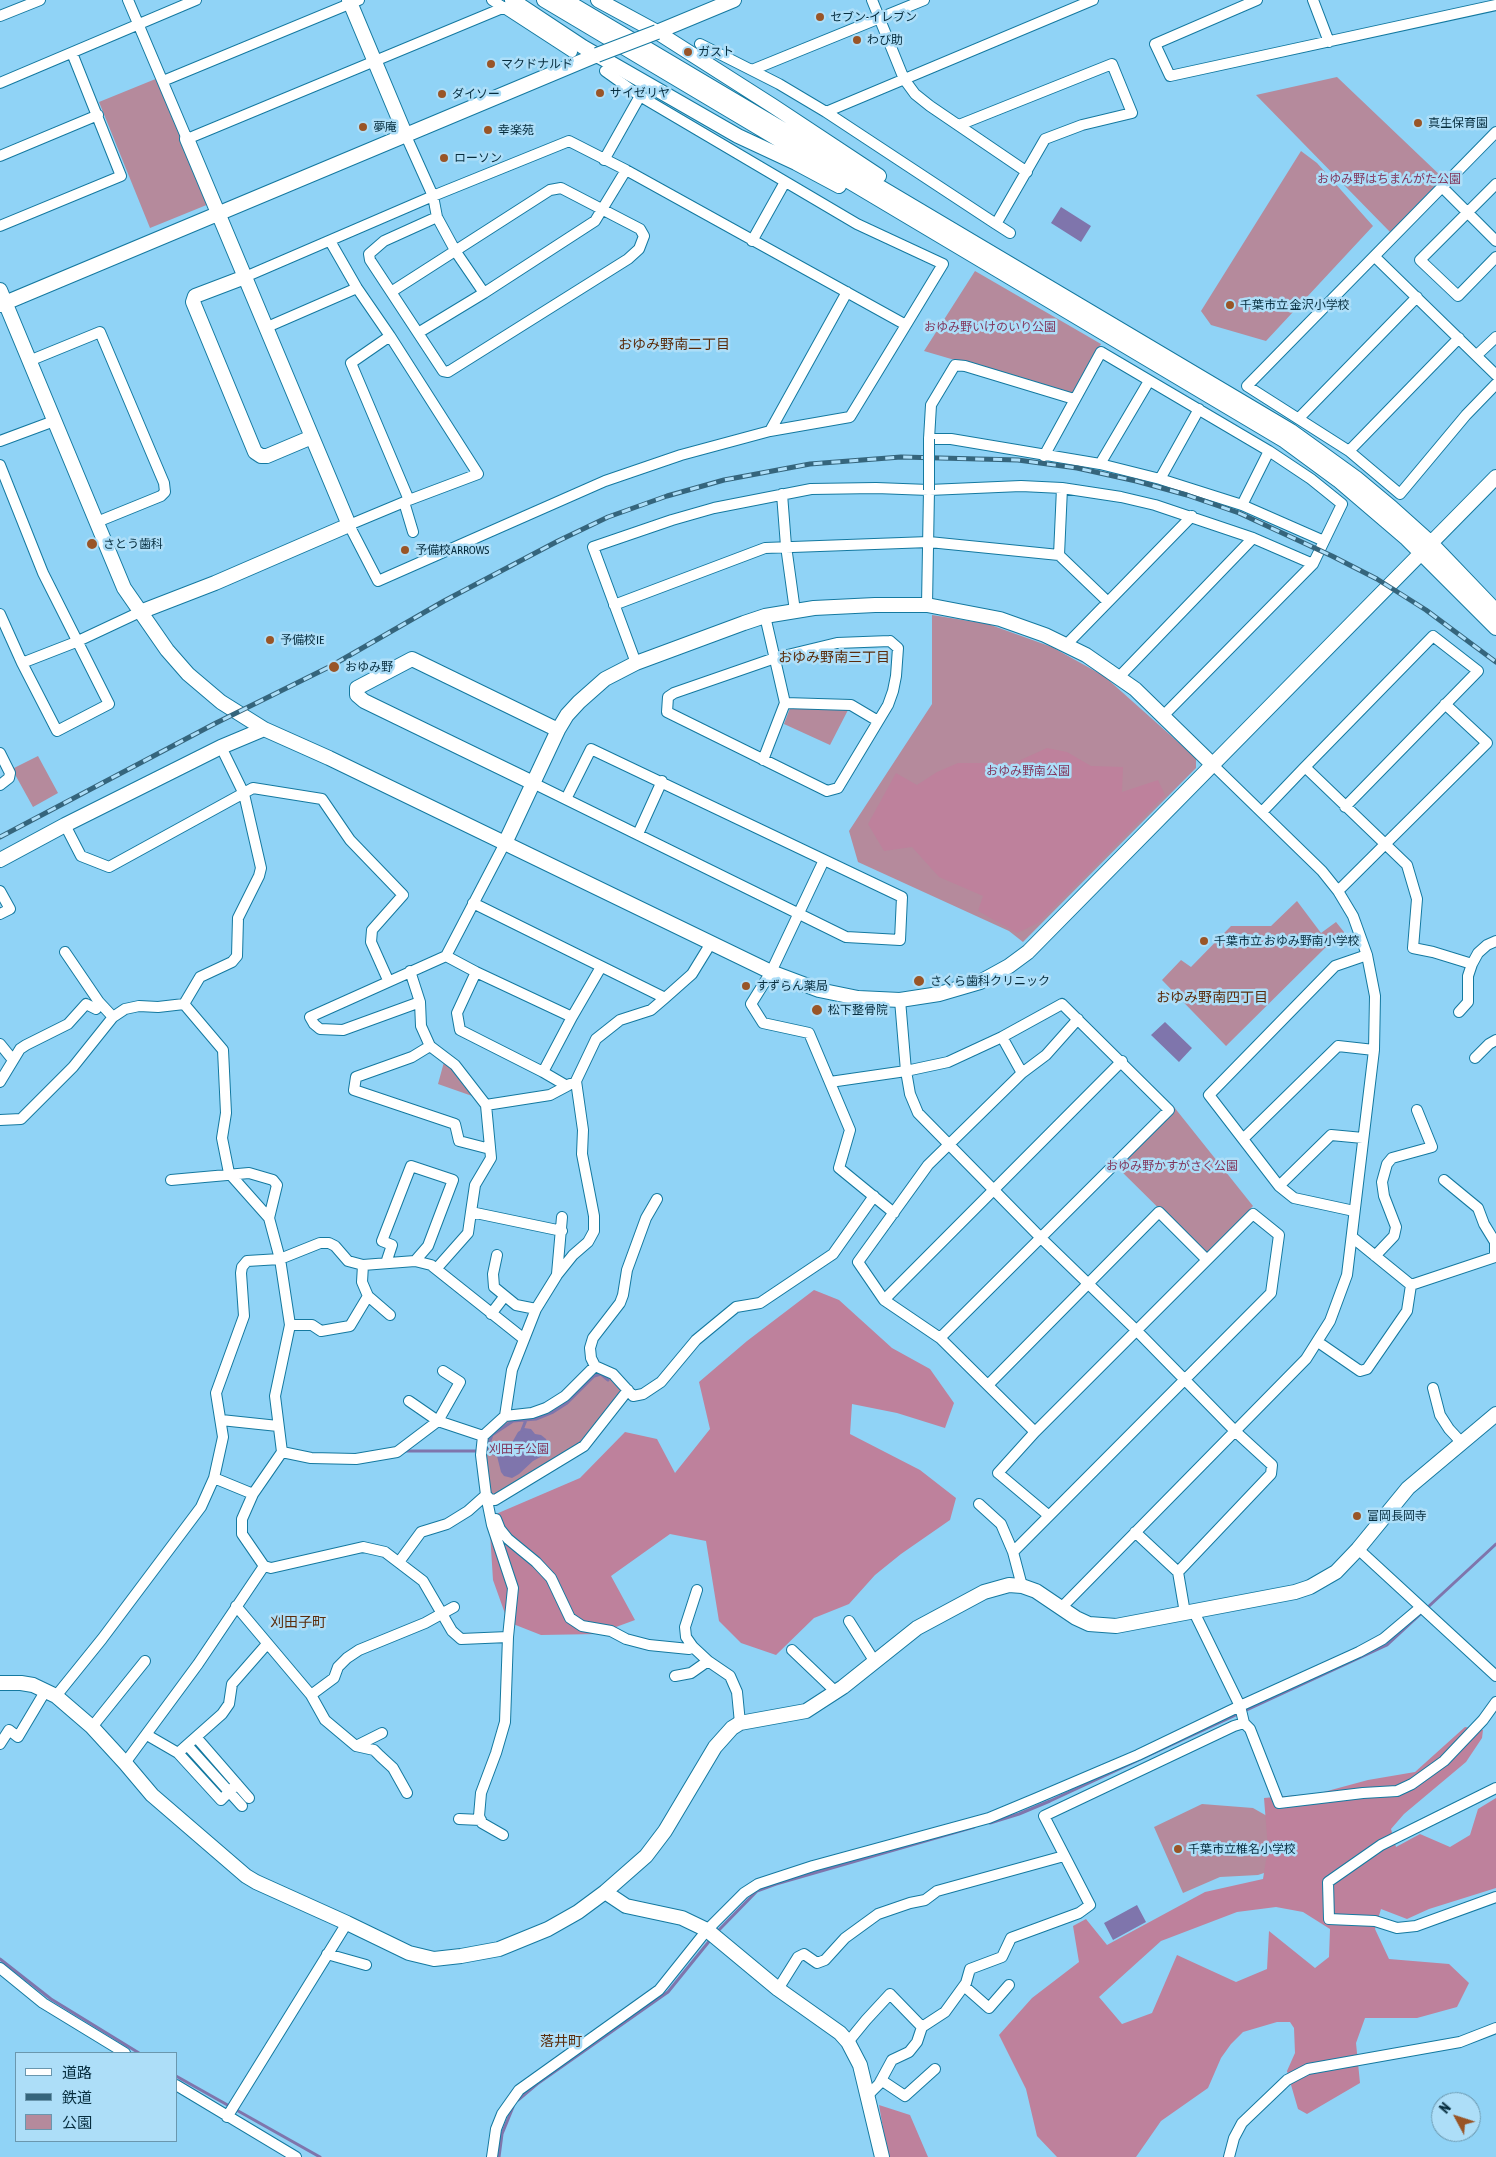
<!DOCTYPE html>
<html>
<head>
<meta charset="utf-8">
<style>
	body { margin:0 }
	#map { position:relative; width:1496px; height:2157px; overflow:hidden; background:#90d3f6; font-family:"Asap Condensed","Noto Sans JP",sans-serif }
	canvas { display:block }
	.legend { position:absolute; left:15px; top:2052px; width:162px; height:90px; box-sizing:border-box; background:#addef8; border:1px solid #6a97ae; margin:0; padding:6px 9px; list-style:none; font-size:15px; color:#062d3e }
	.legend li { display:flex; align-items:center; gap:10px; height:25px }
	.legend b { width:25px; border:1px solid #6a97ae }
	.north { position:absolute; left:1431px; top:2092px; width:50px; height:50px; box-sizing:border-box; background:#addef8; border:1px solid #6a97ae; border-radius:50%; rotate:310deg; font-size:14px; font-weight:700; line-height:20px; text-align:center; color:#062d3e }
	.north::after { content:''; display:block; margin:auto; width:18px; height:22px; background:#995527; clip-path:polygon(50% 0,100% 100%,50% 72%,0 100%) }
</style>
</head>
<body>
<div id="map">
<canvas width="1496" height="2157"></canvas>
<ul class="legend">
<li><b style="height:6px;background:#fff"></b>道路</li>
<li><b style="height:6px;background:#35657c"></b>鉄道</li>
<li><b style="height:14px;background:#b58a9c"></b>公園</li>
</ul>
<div class="north">N</div>
</div>
<script>
const context = document.querySelector('canvas').getContext('2d');
context.lineJoin = 'round';
function paint(path, color) { context.fillStyle = color; context.fill(path, 'evenodd'); }
const toPath = rows => new Path2D(rows.map(r => 'M' + r).join(''));
function strokePath(path, color, width, dash) { context.strokeStyle = color; context.lineWidth = width; context.lineCap = dash ? 'butt' : 'round'; context.setLineDash(dash || []); context.stroke(path); }
function label(font, color, halo, rows, align = 'center') {
  context.font = font + ' "Asap Condensed","Noto Sans JP",sans-serif'; context.lineWidth = 5; context.setLineDash([]); context.textBaseline = 'middle'; context.strokeStyle = halo; context.fillStyle = color; for (const [text, x, y, turn = 0] of rows) {
    context.save(); context.translate(x, y); context.rotate((+turn || 0) * Math.PI / 180); context.textAlign = isNaN(turn) ? turn : align; if (halo) context.strokeText(text, 0, 0); context.fillText(text, 0, 0); context.restore();
  }
}
paint(toPath([
	[1337,77,1443,178,1390,232,1256,95],
	[158,78,209,204,150,228,99,102],
	[1301,151,1317,163,1373,226,1266,341,1211,325,1201,311],
	[975,271,1101,344,1074,395,924,351],
	[932,615,988,624,1052,647,1104,676,1196,758,1196,768,1023,942,1009,931,858,862,849,831,932,704],
	[790,708,848,710,830,745,784,724],
	[38,756,58,793,33,807,12,769],
	[1297,901,1321,933,1336,922,1344,932,1338,945,1325,948,1226,1046,1162,980,1181,960,1191,967,1231,926,1271,926],
	[444,1062,453,1068,475,1097,438,1084],
	[1174,1107,1253,1206,1206,1255,1117,1167],
	[597,1370,606,1374,623,1391,582,1444,495,1497,490,1493,483,1450,488,1433,512,1418,535,1416],
	[1202,1804,1253,1808,1267,1816,1273,1870,1258,1875,1220,1877,1183,1893,1154,1827]
]), '#b58a9c');
paint(toPath([
	[1047,748,1067,752,1091,766,1123,767,1122,792,1158,780,1165,795,1038,923,1017,933,978,911,983,896,939,877,912,847,884,851,868,824,896,773,917,785,937,772,958,763,1014,763],
	[814,1290,839,1300,892,1348,930,1369,954,1403,945,1428,897,1413,852,1404,850,1434,920,1470,956,1498,950,1520,901,1554,875,1575,849,1604,814,1618,776,1655,741,1643,719,1621,706,1541,670,1534,611,1576,635,1620,597,1634,541,1635,508,1622,493,1580,489,1517,580,1478,625,1432,657,1439,675,1473,710,1429,699,1382,747,1341],
	[1465,1727,1483,1730,1482,1738,1466,1762,1404,1814,1391,1829,1396,1847,1420,1834,1450,1847,1470,1835,1478,1809,1496,1798,1496,1888,1429,1909,1407,1919,1381,1909,1375,1929,1389,1959,1449,1964,1469,1983,1457,2007,1417,2018,1365,2018,1356,2043,1360,2083,1307,2114,1298,2109,1287,2071,1295,2053,1294,2028,1290,2022,1277,2022,1243,2032,1231,2044,1221,2058,1208,2088,1161,2121,1136,2157,1057,2157,1037,2136,1026,2089,999,2035,1032,1998,1079,1962,1073,1926,1086,1919,1107,1945,1205,1892,1263,1879,1268,1848,1264,1798,1320,1793,1368,1780,1415,1772],
	[1276,1907,1303,1912,1330,1929,1329,1957,1315,1968,1269,1931,1267,1969,1236,1982,1177,1955,1152,2013,1122,2024,1099,1997,1161,1941,1237,1912],
	[879,2105,910,2115,928,2157,888,2157]
]), '#be819c');
paint(toPath([
	[1061,207,1091,226,1081,242,1051,223],
	[1165,1022,1192,1048,1179,1062,1151,1035],
	[524,1428,531,1429,535,1434,541,1435,546,1439,549,1448,546,1454,533,1461,519,1474,512,1478,504,1476,501,1472,497,1456,509,1448,518,1432],
	[1137,1905,1146,1922,1113,1940,1104,1923]
]), '#7f75ac');
strokePath(toPath([
	[522,1430,526,1420],
	[407,1451,478,1451],
	[485,1451,498,1455],
	[486,1451,492,1435,513,1421,536,1419,553,1412,567,1403,594,1376,601,1374,608,1380],
	[990,1823,1019,1814,1050,1801,1387,1645,1496,1544],
	[717,1932,757,1891,776,1884,974,1827],
	[0,1959,51,1999,139,2053],
	[176,2076,320,2157],
	[518,2100,537,2084,668,1992,711,1939],
	[499,2157,502,2134,513,2107]
]), '#7f75ac', 3);
const street = toPath([
	[128,0,187,139,505,7],
	[492,0,572,52],
	[872,0,904,79,915,94,930,106,1027,172],
	[1257,0,1155,44,1170,76,1496,5],
	[1313,0,1329,42],
	[0,16,40,0],
	[700,44,779,84,826,112,996,224,1045,139,1082,125,1132,113,1112,64,959,125],
	[752,70,924,0],
	[163,81,359,0],
	[0,83,196,0],
	[826,112,1093,0],
	[1496,132,1247,386,1349,451,1400,494,1466,415,1496,384],
	[406,136,433,196,437,217,456,252,484,293,418,333],
	[0,156,98,115],
	[604,160,640,96],
	[1496,184,1420,260,1458,296,1496,257],
	[1442,187,1496,241],
	[996,224,1010,233],
	[0,226,121,176,72,53],
	[330,241,357,288,390,336,478,474,409,500,349,525,378,581,605,481,681,455,770,431,850,417,906,325],
	[752,241,785,182],
	[1375,257,1496,375],
	[245,277,433,196,569,141,626,170,906,325,943,264,857,224,640,96,605,71],
	[391,292,550,190,561,188,640,229,644,236,639,249,628,259,448,372,443,371,370,260,369,254,384,241,437,217],
	[484,293,595,221,626,170],
	[265,328,357,288],
	[390,336,351,363,409,500],
	[1477,355,1496,337],
	[29,361,100,332,164,483,165,492,161,496,97,522],
	[1074,399,965,366,955,365,931,405,929,439,951,439,1100,464,1160,479,1242,505,1324,541],
	[1299,418,1417,297],
	[770,431,847,292],
	[0,441,54,421],
	[1349,451,1459,338],
	[1044,456,1101,352,1269,451,1311,479,1342,504,1313,564,1164,715],
	[1100,464,1149,381],
	[0,465,43,573,109,704,57,731,22,663,0,614],
	[1160,479,1199,409],
	[1062,488,1059,555,1108,602],
	[782,494,786,546,795,611],
	[404,502,413,532],
	[1242,505,1269,451],
	[614,605,765,548,929,542,1059,555],
	[927,605,929,490],
	[765,616,785,703,851,705,878,721],
	[890,641,898,648,896,676,893,691,888,705,838,788,827,791,667,712,668,697,674,693,775,658,837,643,890,641],
	[1067,644,1192,516],
	[22,663,76,642,140,612],
	[636,663,593,547,672,520,714,508,811,489,876,488,929,490,1021,486,1062,488,1121,497,1155,505,1253,538,1313,564],
	[1119,677,1253,538],
	[221,747,244,794,261,868,259,876,238,918,237,956,232,962,200,977,184,1004,223,1050,226,1113,222,1138,229,1173,269,1218,280,1259,290,1325,275,1396,282,1452,253,1494,242,1519,242,1534,264,1566,271,1568,363,1547,385,1552,423,1581,452,1631,461,1639,508,1637],
	[0,753,10,773,9,778,0,785],
	[763,760,785,703],
	[1305,767,1433,636,1478,671,1345,807],
	[533,783,846,937,900,940,902,897,591,749,566,799],
	[1262,812,1305,767,1407,865,1417,899,1413,948,1433,952,1472,964,1468,976,1468,1002,1459,1012],
	[65,825,81,856,109,867,253,788,322,799,350,840,403,895,372,930,371,942,388,980],
	[638,834,662,781],
	[505,843,446,956,476,972,572,1017,601,967],
	[824,860,771,972,751,1004,763,1023,809,1033,850,1130,839,1168,894,1213],
	[0,891,10,909,0,914],
	[1338,891,1487,743,1445,704],
	[473,903,665,998],
	[65,952,99,1002,113,1017],
	[1472,964,1478,953,1487,945,1496,941],
	[410,971,420,1002,421,1026,430,1046,455,1065,486,1105,550,1095,567,1086],
	[476,972,457,1013,460,1030,543,1072],
	[900,1000,906,1071,910,1094,918,1113,1041,1238,1136,1330,1236,1432,1272,1465,1271,1474,1178,1572],
	[420,1002,343,1030,320,1029,314,1024,310,1017,446,956],
	[1002,1037,1022,1073],
	[0,1044,13,1060],
	[430,1046,412,1057,356,1077,354,1090,455,1124,459,1141,490,1149],
	[1475,1058,1489,1044,1496,1040],
	[0,1082,20,1049,26,1045,68,1024,86,1004,96,1009,99,1002],
	[830,1082,906,1071,948,1062,1002,1037,1062,1004,1169,1110,940,1338],
	[570,1084,567,1086,543,1072,572,1017],
	[0,1120,21,1119,73,1067,113,1017,125,1009,139,1006,158,1007,184,1004],
	[1243,1139,1338,1046,1374,1050],
	[171,1180,249,1173,273,1180,277,1185,269,1218],
	[1444,1180,1478,1208,1484,1224,1495,1242,1495,1257],
	[1279,1186,1331,1135,1363,1138],
	[1354,1211,1294,1198,1279,1186,1209,1095,1335,966,1367,955],
	[471,1212,475,1185,491,1158,486,1105],
	[497,1255,493,1274,494,1287,516,1305,536,1309],
	[1375,1256,1394,1236,1396,1227,1384,1196,1382,1182,1387,1164,1392,1158,1432,1147,1417,1110],
	[386,1263,392,1245,382,1241,411,1166,453,1180,428,1246,415,1261],
	[363,1265,362,1282,368,1296,390,1315],
	[437,1268,468,1233,471,1212,562,1231],
	[557,1274,562,1217],
	[1411,1285,1495,1257],
	[884,1300,1122,1061],
	[491,1314,504,1297],
	[290,1325,312,1325,321,1331,350,1326,368,1296],
	[1318,1342,1360,1371,1367,1369,1407,1311,1411,1285,1352,1237],
	[595,1366,591,1358,590,1348,593,1338,620,1303,623,1295,627,1270,646,1218,657,1199],
	[988,1385,1159,1212,1207,1260],
	[1433,1388,1440,1415,1449,1429,1462,1443],
	[628,1390,584,1446,495,1500,490,1499,486,1495,481,1455,483,1436,505,1416,512,1370,536,1309,557,1275,573,1255,588,1242,594,1231,594,1216,582,1154,583,1130,576,1081,596,1039,620,1020,651,1010,665,998,692,974,711,943],
	[409,1401,438,1421,483,1436],
	[505,1416,532,1413,546,1408,565,1396,595,1366,613,1374,633,1396,643,1394,661,1382,696,1340,736,1307,760,1303,833,1254,874,1196],
	[221,1420,278,1426],
	[1035,1432,940,1338,884,1300,858,1262,928,1165,1022,1073,1046,1055,1078,1019],
	[282,1452,311,1458,356,1459,397,1452,438,1421,460,1382,443,1371],
	[214,1478,253,1494],
	[490,1499,488,1505,492,1525,513,1588,508,1637,505,1722,496,1753,481,1793,479,1816,482,1823,503,1835],
	[979,1504,1001,1524,1013,1552],
	[496,1519,500,1529,508,1539,536,1562,551,1578,570,1618,582,1626,611,1631,626,1639,649,1645,689,1649,693,1647],
	[1135,1532,1178,1572,1185,1613],
	[1358,1549,1496,1676],
	[399,1562,421,1532,447,1524,468,1511,486,1495],
	[1022,1586,1013,1552,1271,1293,1279,1235,1253,1214,1035,1432,998,1473,1048,1515],
	[697,1590,685,1627,686,1637,693,1647,708,1661,730,1676,737,1692,740,1723],
	[236,1606,311,1695,325,1720,356,1746,374,1750,380,1756,393,1768,407,1793],
	[1061,1608,1306,1359,1330,1321,1347,1275,1374,1050,1375,996,1367,955,1353,916,1338,891,1322,871,1213,765],
	[1194,1612,1240,1706,1244,1723],
	[849,1621,875,1662],
	[792,1650,836,1692],
	[675,1676,691,1673,708,1661],
	[311,1695,334,1678,338,1667,347,1658,359,1650,425,1623,454,1607],
	[56,1696,102,1639,201,1507,214,1478,223,1437,216,1393,244,1316,241,1273,242,1267,247,1261,280,1259,320,1243,329,1243,335,1246,348,1261,363,1265,415,1261,431,1265,524,1339],
	[92,1727,145,1661],
	[147,1735,178,1753,222,1714,229,1704,232,1684,267,1644],
	[196,1737,249,1798],
	[0,1744,9,1730,18,1737,46,1690],
	[187,1745,242,1806],
	[356,1746,382,1733],
	[178,1753,221,1800,237,1784],
	[125,1763,198,1664,264,1566],
	[1496,1788,1381,1845,1328,1882,1329,1919,1375,1921,1397,1928,1416,1926,1496,1897],
	[459,1819,481,1820],
	[327,1954,366,1965],
	[0,1968,43,2003,125,2053],
	[964,1986,989,2008,1009,1985],
	[778,1989,798,1957,804,1954,817,1963,825,1960,845,1938,878,1914,910,1903,925,1900,937,1891,1064,1856],
	[848,2042,866,2020,890,1994,922,2027,945,2012,966,1983,970,1969,1002,1957,1011,1938,1079,1913,1090,1905,1044,1816,1234,1726,1244,1723,1250,1729,1279,1803,1363,1793,1397,1791,1412,1784,1444,1761,1483,1720,1496,1702],
	[881,2080,905,2096,935,2069],
	[176,2085,296,2157],
	[868,2095,879,2084,892,2060,909,2052,917,2042,922,2027],
	[227,2117,347,1923],
	[492,2157,496,2129,502,2114,519,2090,659,1990,707,1930,744,1893,758,1884,813,1866,989,1818,1037,1798,1138,1755,1240,1706,1359,1652,1383,1639,1421,1607],
	[1229,2157,1234,2138,1242,2123,1287,2080,1308,2069,1460,2042,1496,2028]
]);
const secondary = toPath([
	[349,0,406,136],
	[512,0,583,47,738,136,796,163,839,186],
	[544,0,1285,441,1338,480,1407,539,1496,628],
	[565,0,1291,431,1356,478,1392,508,1431,543,1496,611],
	[598,0,657,32,773,106,879,176],
	[657,32,734,0],
	[245,277,195,296,193,302,255,452,261,456,267,456,312,437],
	[0,290,124,588,167,650,188,674,221,702,264,729,329,758,771,972,819,990,858,998,900,1000,939,994,980,982,1009,966,1028,952,1496,477],
	[0,305,597,55],
	[140,612,215,583,349,525,187,139],
	[533,783,364,701,357,695,357,688,412,659,558,730],
	[505,843,558,730,567,715,579,702,605,679,636,663,744,623,765,616,814,608,875,605,927,605,1000,619,1045,635,1086,655,1135,689,1213,765],
	[0,860,65,825,221,747,264,729],
	[0,1683,21,1683,33,1685,56,1696,92,1727,125,1763,152,1795,246,1876,256,1882,347,1923,409,1953,434,1959,461,1956,499,1949,548,1929,578,1912,605,1892,646,1856,665,1831,715,1747,732,1728,740,1723,806,1711,843,1687,917,1628,984,1592,1009,1585,1022,1586,1036,1591,1076,1618,1089,1624,1116,1626,1295,1592,1310,1587,1336,1572,1358,1549,1408,1488,1496,1414],
	[605,1892,626,1906,682,1918,707,1930,778,1989,840,2033,848,2042,860,2065,882,2157]
]);
strokePath(street, '#1479a0', 12);
strokePath(secondary, '#1479a0', 16);
strokePath(street, '#fff', 10);
strokePath(secondary, '#fff', 14);
const rail = toPath([
	[0,837,216,723,331,666,444,601,558,541,608,517,667,496,724,480,810,464,901,457,1018,460,1077,468,1136,481,1187,495,1239,513,1332,556,1377,579,1426,610,1496,662]
]);
strokePath(rail, '#35657c', 5);
strokePath(rail, '#addef8', 3, [9]);
const streetBridge = toPath([
	[929,490,929,439]
]);
const secondaryBridge = toPath([
	[597,55,657,32]
]);
strokePath(streetBridge, '#1479a0', 12, []);
strokePath(secondaryBridge, '#1479a0', 16, []);
strokePath(streetBridge, '#fff', 10);
strokePath(secondaryBridge, '#fff', 14);
for (const [x, y, r, color] of [
	[820,17,5,"#995527"],
	[857,40,5,"#995527"],
	[688,52,5,"#995527"],
	[491,64,5,"#995527"],
	[600,93,5,"#995527"],
	[442,94,5,"#995527"],
	[1418,123,5,"#995527"],
	[363,127,5,"#995527"],
	[488,130,5,"#995527"],
	[444,158,5,"#995527"],
	[1230,305,5,"#995527"],
	[92,544,6,"#995527"],
	[405,550,5,"#995527"],
	[270,640,5,"#995527"],
	[334,667,6,"#995527"],
	[1204,941,5,"#995527"],
	[919,981,6,"#995527"],
	[746,986,5,"#995527"],
	[817,1010,6,"#995527"],
	[1357,1516,5,"#995527"],
	[1178,1849,5,"#995527"]
]) { const dot = new Path2D(); dot.arc(x, y, r, 0, 2 * Math.PI); context.fillStyle = color; context.fill(dot); strokePath(dot, '#addef8', 2); }
label('12px', '#062d3e', '#addef8', [
	["セブン-イレブン",830,17],
	["わび助",867,40],
	["ガスト",698,52],
	["マクドナルド",501,64],
	["サイゼリヤ",610,93],
	["ダイソー",452,94],
	["真生保育園",1428,123],
	["夢庵",373,127],
	["幸楽苑",498,130],
	["ローソン",454,158],
	["千葉市立 金沢小学校",1240,305],
	["さとう歯科",103,544],
	["予備校ARROWS",415,550],
	["予備校IE",280,640],
	["おゆみ野",345,667],
	["千葉市立 おゆみ野南小学校",1214,941],
	["さくら歯科クリニック",930,981],
	["すずらん薬局",756,986],
	["松下整骨院",828,1010],
	["富岡長岡寺",1367,1516],
	["千葉市立椎名小学校",1188,1849]
], 'left');
label('12px', '#81355b', '#addef8', [
	["おゆみ野はちまんがた公園",1389,179],
	["おゆみ野いけのいり公園",990,327],
	["おゆみ野南公園",1028,771],
	["おゆみ野かすがさく公園",1172,1166],
	["刈田子公園",519,1449]
]);
label('14px', '#5a2c0b', '#addef8', [
	["おゆみ野南二丁目",674,345],
	["おゆみ野南三丁目",834,658],
	["おゆみ野南四丁目",1212,998],
	["刈田子町",298,1623],
	["落井町",561,2042]
]);
</script>
</body>
</html>
